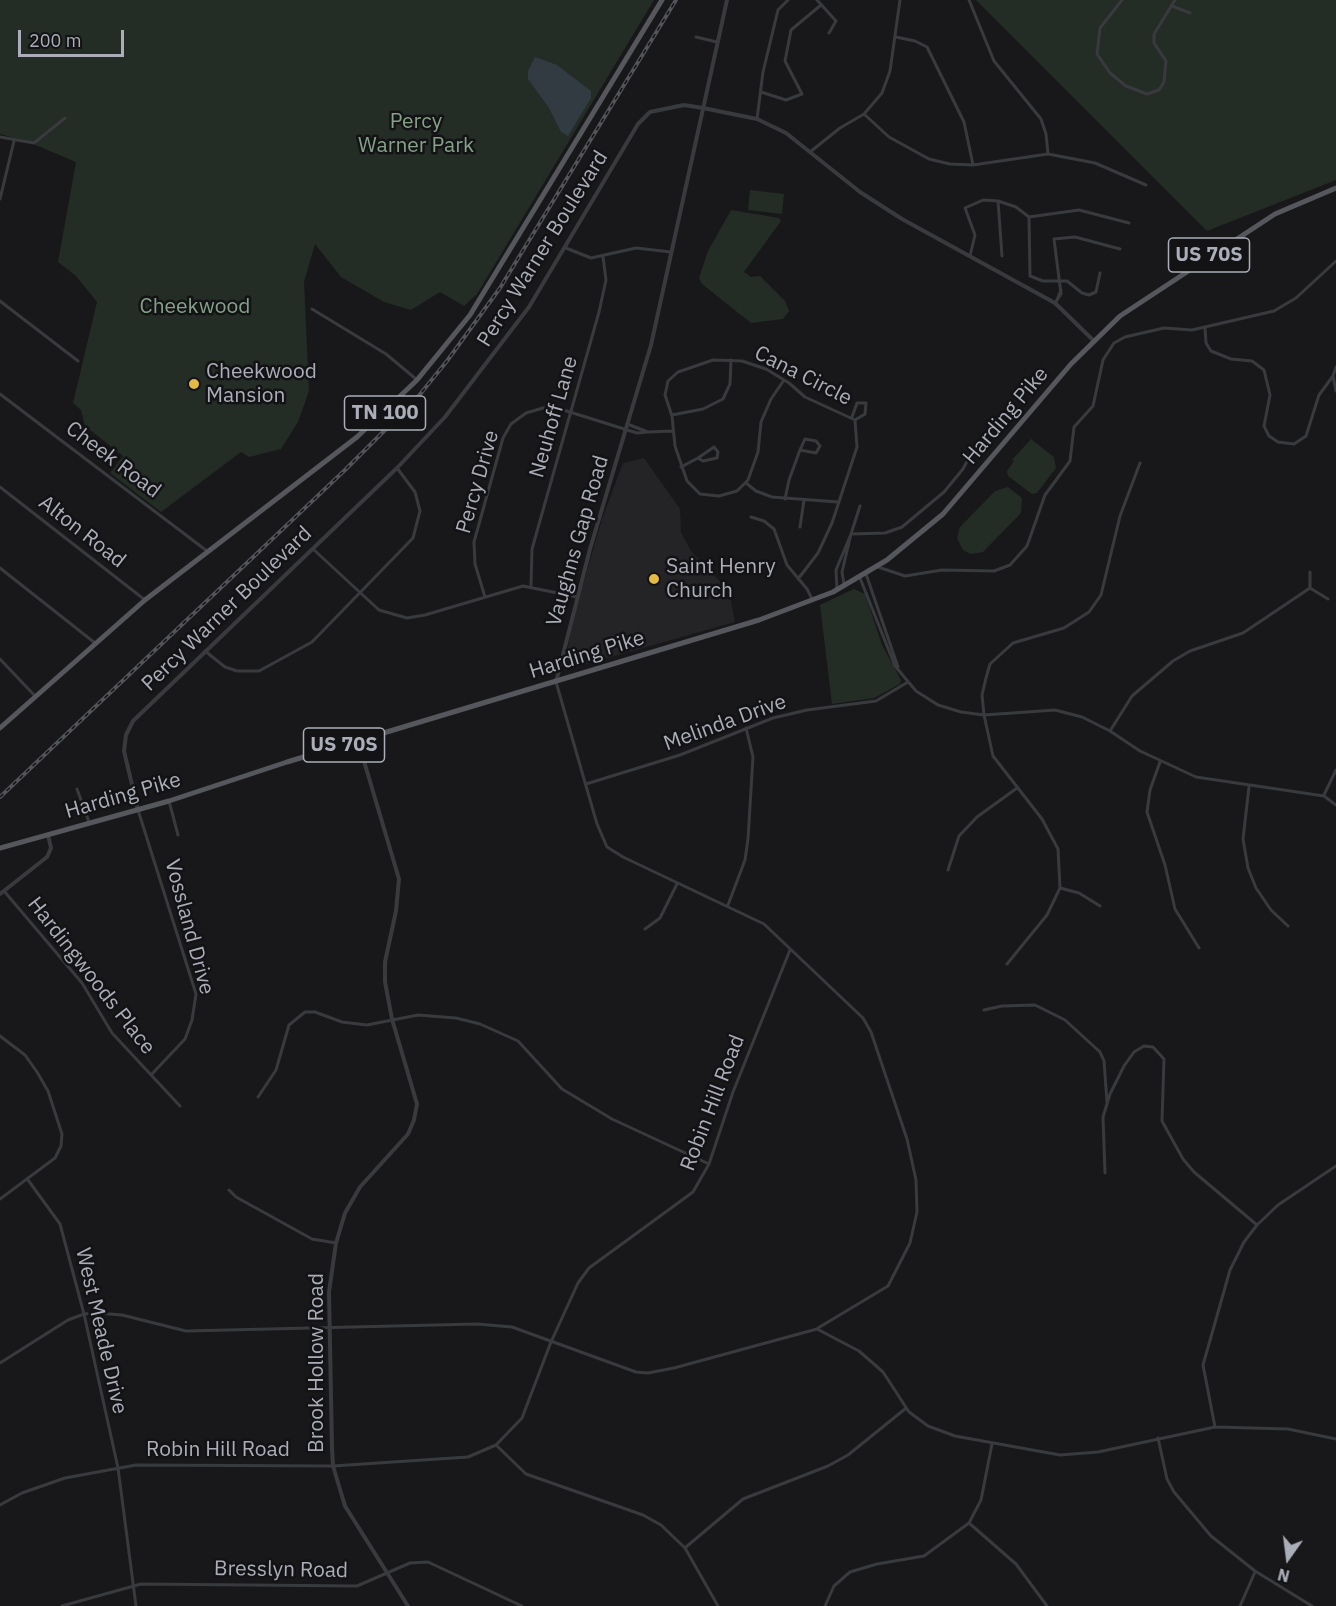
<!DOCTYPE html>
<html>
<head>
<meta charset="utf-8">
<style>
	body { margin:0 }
	#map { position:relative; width:1336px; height:1606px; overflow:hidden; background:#18181a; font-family:"IBM Plex Sans",sans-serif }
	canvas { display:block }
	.north { position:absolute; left:1258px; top:1528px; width:60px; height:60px; -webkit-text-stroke:4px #131315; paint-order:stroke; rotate:194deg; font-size:16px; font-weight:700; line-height:24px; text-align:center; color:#abaeb8 }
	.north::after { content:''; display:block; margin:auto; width:21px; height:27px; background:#abaeb8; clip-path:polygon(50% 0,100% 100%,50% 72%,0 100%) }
	.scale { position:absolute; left:18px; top:30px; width:106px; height:27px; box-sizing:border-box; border:3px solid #abaeb8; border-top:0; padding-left:8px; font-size:18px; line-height:21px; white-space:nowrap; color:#abaeb8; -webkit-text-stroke:4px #131315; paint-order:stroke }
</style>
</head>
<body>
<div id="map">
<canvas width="1336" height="1606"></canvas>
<div class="north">N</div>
<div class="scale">200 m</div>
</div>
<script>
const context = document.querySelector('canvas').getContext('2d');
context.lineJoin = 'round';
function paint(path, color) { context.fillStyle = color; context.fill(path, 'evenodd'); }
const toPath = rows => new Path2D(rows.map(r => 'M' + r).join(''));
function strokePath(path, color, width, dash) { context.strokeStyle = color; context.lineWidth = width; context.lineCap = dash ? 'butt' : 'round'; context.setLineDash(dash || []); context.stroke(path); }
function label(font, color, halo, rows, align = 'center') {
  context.font = font + ' "IBM Plex Sans",sans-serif'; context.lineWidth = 5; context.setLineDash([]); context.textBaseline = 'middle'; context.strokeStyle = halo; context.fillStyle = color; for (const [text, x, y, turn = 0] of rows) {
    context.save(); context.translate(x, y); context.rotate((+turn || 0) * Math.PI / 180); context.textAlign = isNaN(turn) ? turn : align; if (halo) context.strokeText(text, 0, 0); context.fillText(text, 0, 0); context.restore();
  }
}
paint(toPath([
	[644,458,680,509,681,532,691,551,729,591,735,622,565,670,571,626,602,519,623,463]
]), '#242427');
paint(toPath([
	[0,0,654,0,477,294,464,306,440,292,411,310,384,302,341,277,315,244,304,282,309,391,298,422,281,449,249,457,241,452,161,512,110,473,123,456,85,426,81,410,73,403,97,302,76,276,58,262,76,162,26,141,0,134],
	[976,0,1336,0,1336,180,1207,231],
	[750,190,784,194,782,214,748,210],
	[731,210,779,218,781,221,744,272,751,277,760,276,785,301,789,311,783,319,751,323,702,284,699,278,708,251],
	[1031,439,1054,457,1056,468,1037,493,1032,494,1008,476,1007,471,1014,461,1012,460],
	[1008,487,1022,498,1021,513,983,552,971,554,963,550,957,538,960,527,995,491],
	[854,589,865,594,882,645,901,680,900,684,874,698,832,704,820,605]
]), '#242c26');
paint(toPath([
	[535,57,557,65,591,91,591,98,568,136,561,132,549,108,528,79,528,71]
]), '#323a42');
strokePath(toPath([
	[817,0,836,21,829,33],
	[969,0,994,61,1041,119,1046,134,1048,154],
	[1122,0,1100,28,1097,54,1110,73,1126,86,1147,94,1159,90,1164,82,1166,61,1154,43,1154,34,1175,0],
	[1172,6,1190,13],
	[696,37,717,42],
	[896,37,915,41,927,47,964,122,973,165],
	[761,92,786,100,802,94,785,61,791,30,821,5],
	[864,114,889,137,929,159,950,164,973,165,1048,154,1095,163,1146,185],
	[757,119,763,72,778,10,788,0],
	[0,137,34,143,65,118],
	[810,152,840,128,864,114,882,93,890,71,900,0],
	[0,199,14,141],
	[998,201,1002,256],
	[1029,217,1079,210,1129,223],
	[566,248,591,258,636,248,671,252],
	[970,256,975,235,965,208,983,200,998,201,1016,207,1029,217,1030,276,1043,281,1067,281,1082,293,1089,295,1096,292,1100,273],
	[0,301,78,361],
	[1056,302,1061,290],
	[1055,303,1061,294,1054,239,1075,237,1120,249],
	[312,309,386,354,416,379],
	[1205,327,1206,343,1211,351,1231,359,1252,361,1264,370,1270,395,1264,426,1269,436,1278,442,1294,444,1306,436,1319,395,1333,376],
	[1336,367,1333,376,1336,391],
	[784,380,771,399,761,422,758,452,748,480,737,491,719,496,700,494,687,481,675,446,672,416,665,395,668,381,678,372,713,360,742,361,766,369,784,380,789,383,805,397,855,420,857,447,832,523,818,553,798,579],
	[0,394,207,551],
	[672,415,703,409,723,399,730,384,731,360],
	[852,417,857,403,866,403,865,414,855,420],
	[648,432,673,431],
	[681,467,698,458,703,461,717,458,718,452,714,447,698,458],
	[746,483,756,491,772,497,838,502],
	[0,487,145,600],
	[785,499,789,480,800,450,816,453,820,446,816,441,805,439,800,450],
	[860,506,851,534,885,533,902,527,944,492,963,469,976,444],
	[751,517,764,521,774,529,787,565,807,589,812,599],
	[800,527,804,500],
	[313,549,379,610,407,618,425,615,523,586,577,597],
	[878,567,905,576,942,570,994,571,1010,565,1027,546,1045,495,1070,461,1074,427,1093,406,1103,360,1114,343,1125,337,1164,328,1192,330,1274,311,1296,298,1336,261],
	[0,568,95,643],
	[866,574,898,667],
	[860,578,895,666,916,691,938,705,961,712,984,715,1055,710,1082,717,1110,731,1140,751,1196,777,1324,796,1336,805],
	[531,585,532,549,599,312,606,280,603,257],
	[1310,588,1310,572],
	[837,590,836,570,851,534,842,572,844,584],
	[485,597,475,564,474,542,503,438,511,424,526,413,543,408,557,408,637,433,648,432,627,424],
	[205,651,225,667,237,671,259,671,312,642,413,538,420,511,415,492,397,468],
	[0,659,35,696],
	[556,682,597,824,607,847,623,857,764,924,863,1018,871,1032,907,1139,916,1180,917,1212,910,1243,888,1286,818,1328],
	[1110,731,1132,696,1173,661,1190,651,1243,633,1310,588,1328,599],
	[1160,762,1150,790,1147,812,1165,865,1175,909,1199,948],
	[586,784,680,755,773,718,807,710,876,701,908,682],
	[1249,787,1243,839,1248,868,1256,888,1271,910,1288,926],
	[77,789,89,822],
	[1324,795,1336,770],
	[169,801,178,835],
	[138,810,196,994,192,1020,185,1039,151,1075],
	[948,870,959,836,977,817,1017,788],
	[1060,888,1079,893,1100,906],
	[4,891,82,983,112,1033,180,1106],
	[728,905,745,860,748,839,753,757,746,728],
	[645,929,660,918,677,884],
	[1007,964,1047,915,1060,888,1058,849,1042,819,993,756,984,715,982,695,986,678,990,664,1013,643,1064,628,1089,612,1101,595,1120,516,1140,463],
	[984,1010,1002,1006,1035,1005,1065,1020,1100,1052,1104,1061,1107,1102],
	[0,1036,25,1055,37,1072,48,1091,62,1134,61,1146,55,1158,0,1199],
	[258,1097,276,1070,289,1025,305,1012,315,1012,342,1022,367,1025,418,1015,456,1018,480,1024,518,1041,562,1089,612,1119,709,1164],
	[1105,1173,1103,1117,1110,1094,1124,1066,1134,1052,1144,1046,1153,1047,1164,1059,1162,1121,1183,1159,1194,1172,1257,1225],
	[28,1180,60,1224,84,1314,118,1468,136,1606],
	[229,1190,236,1197,312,1239,336,1243],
	[0,1363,68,1320,84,1314,97,1313,122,1315,186,1331,477,1324,512,1327,636,1372,648,1373,674,1368,817,1329,859,1351,883,1372,909,1412,928,1426,955,1436,1060,1455,1098,1452,1215,1427,1288,1429,1336,1439],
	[1215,1427,1203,1365,1230,1270,1244,1242,1257,1225,1278,1205,1336,1166],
	[1158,1438,1167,1479,1174,1492,1211,1536,1255,1571,1312,1606],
	[496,1445,526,1474,643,1515,661,1525,685,1548,718,1606],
	[0,1505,22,1493,65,1478,136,1465,333,1466,468,1457,496,1445,522,1418,551,1342,578,1283,589,1268,693,1192,709,1164,733,1092,790,950],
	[969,1523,1016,1564,1047,1606],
	[686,1547,743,1499,828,1466,848,1455,905,1409],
	[62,1606,141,1584,357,1586,410,1563,428,1562,522,1606],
	[825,1606,834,1586,850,1572,877,1564,924,1556,969,1523,981,1500,992,1444],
	[1240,1606,1255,1572]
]), '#393a3e', 3);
strokePath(toPath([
	[556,682,590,549,651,345,727,0],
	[358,741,399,879,396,911,385,962,385,982,392,1019,417,1104,414,1120,408,1134,360,1187,345,1213,336,1243,329,1292,332,1448,333,1466,345,1506,408,1606],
	[138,810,124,751,126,735,133,721,397,468,445,417,529,307,638,124,650,112,684,105,703,108,757,119,786,133,860,192,902,219,1055,303,1093,340],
	[0,894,47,857,51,848,48,835]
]), '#393a3e', 4);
strokePath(toPath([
	[0,728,145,600,357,437,417,380,470,315,662,0],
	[0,848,169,801,287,762,759,620,833,592,887,560,943,514,1071,364,1120,316,1275,214,1336,188]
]), '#55575d', 5);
const rail = toPath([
	[0,797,345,470,417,398,447,361,500,288,676,0]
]);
strokePath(rail, '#525459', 4);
strokePath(rail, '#131315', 1.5, [4.5]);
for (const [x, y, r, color] of [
	[194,384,6,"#e3ba46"],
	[654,579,6,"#e3ba46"]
]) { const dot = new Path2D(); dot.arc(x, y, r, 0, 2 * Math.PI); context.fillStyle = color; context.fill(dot); strokePath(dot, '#131315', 2); }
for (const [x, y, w] of [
	[1209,255,81],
	[385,413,81],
	[344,745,81]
]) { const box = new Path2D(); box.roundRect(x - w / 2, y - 17, w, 34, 4.5); context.fillStyle = '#131315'; context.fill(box); strokePath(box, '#abaeb8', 1.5); }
label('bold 20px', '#abaeb8', null, [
	["US 70S",1209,255],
	["TN 100",385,413],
	["US 70S",344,745]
]);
label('21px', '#84a288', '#131315', [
	["Percy",416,122],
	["Warner Park",416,146],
	["Cheekwood",195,307]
]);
label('21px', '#abaeb8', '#131315', [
	["Percy Warner Boulevard",543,249,-58],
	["Cana Circle",803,376,27],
	["Harding Pike",1006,416,-50],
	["Neuhoff Lane",554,417,-74],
	["Cheek Road",113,460,37],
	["Percy Drive",478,482,-74],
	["Alton Road",82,532,38],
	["Vaughns Gap Road",578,541,-74],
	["Percy Warner Boulevard",227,609,-44],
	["Harding Pike",587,655,-17],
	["Melinda Drive",725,723,-20],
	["Harding Pike",123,796,-16],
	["Vossland Drive",189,927,75],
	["Hardingwoods Place",91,976,52],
	["Robin Hill Road",713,1103,-69],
	["West Meade Drive",101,1331,77],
	["Brook Hollow Road",317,1363,-90],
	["Robin Hill Road",218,1450],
	["Bresslyn Road",281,1570,1]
]);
label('21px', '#abaeb8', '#131315', [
	["Cheekwood",206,372],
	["Mansion",206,396],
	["Saint Henry",666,567],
	["Church",666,591]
], 'left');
</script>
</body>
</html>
